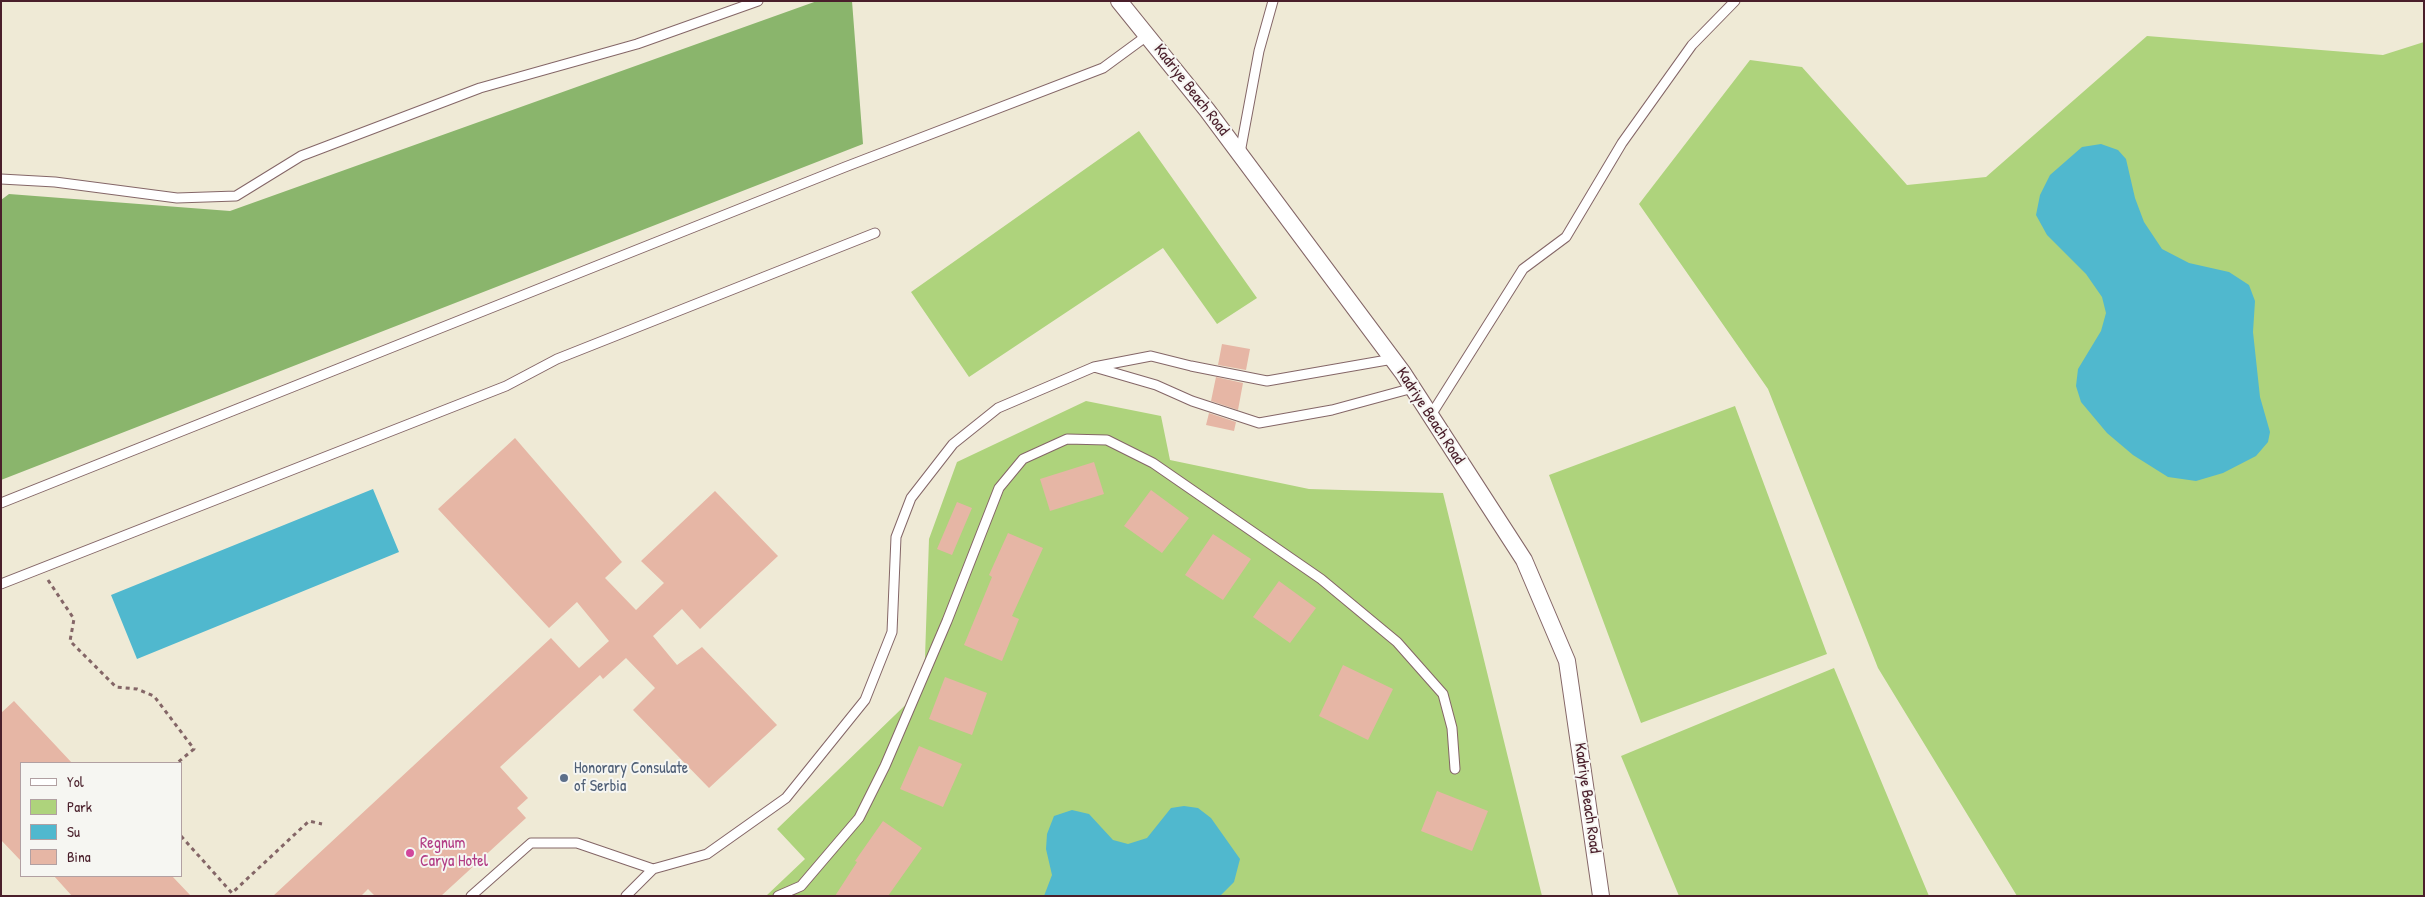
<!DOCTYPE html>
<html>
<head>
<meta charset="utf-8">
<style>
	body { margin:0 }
	#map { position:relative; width:2425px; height:897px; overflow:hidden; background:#efead6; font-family:"Patrick Hand",sans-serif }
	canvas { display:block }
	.frame { position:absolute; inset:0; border:2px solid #4a1f2b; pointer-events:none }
	.legend { position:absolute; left:20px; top:762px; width:162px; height:115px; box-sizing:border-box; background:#f6f6f2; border:1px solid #b1a0a2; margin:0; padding:6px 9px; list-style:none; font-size:15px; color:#4a1f2b }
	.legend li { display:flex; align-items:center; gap:10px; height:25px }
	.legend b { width:25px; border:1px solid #b1a0a2 }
</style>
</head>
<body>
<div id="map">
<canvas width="2425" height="897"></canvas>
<div class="frame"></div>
<ul class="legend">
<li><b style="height:6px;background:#fff"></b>Yol</li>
<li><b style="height:14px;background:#aed37c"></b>Park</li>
<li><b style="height:14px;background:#50b8ce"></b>Su</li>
<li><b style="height:14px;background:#e6b6a5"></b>Bina</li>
</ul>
</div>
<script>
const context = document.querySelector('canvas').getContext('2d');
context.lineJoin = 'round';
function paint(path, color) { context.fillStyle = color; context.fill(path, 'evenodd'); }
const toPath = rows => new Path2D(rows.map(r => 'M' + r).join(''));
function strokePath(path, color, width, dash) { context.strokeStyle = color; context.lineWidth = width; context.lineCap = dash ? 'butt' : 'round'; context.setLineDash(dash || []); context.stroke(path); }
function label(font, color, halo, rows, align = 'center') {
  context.font = font + ' "Patrick Hand",sans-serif'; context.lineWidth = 4; context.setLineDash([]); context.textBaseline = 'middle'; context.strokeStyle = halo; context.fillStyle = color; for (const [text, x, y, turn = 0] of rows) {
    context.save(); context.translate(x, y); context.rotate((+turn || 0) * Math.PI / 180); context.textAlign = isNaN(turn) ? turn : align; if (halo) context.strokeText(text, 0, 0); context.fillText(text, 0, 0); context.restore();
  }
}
paint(toPath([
	[2147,36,2383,55,2424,42,2424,896,2017,896,1878,668,1768,389,1639,204,1750,60,1802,67,1907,185,1986,177],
	[1139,131,1257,298,1217,324,1163,248,969,377,911,292],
	[1086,401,1161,416,1170,460,1309,489,1443,493,1542,896,766,896,805,859,777,829,924,687,929,539,957,462],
	[1735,406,1827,654,1641,723,1549,475],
	[1834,668,1929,896,1679,896,1621,756]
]), '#aed37c');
paint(toPath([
	[817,1,852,1,863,144,1,480,1,200,9,194,230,211]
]), '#8ab56c');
paint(toPath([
	[2101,144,2118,150,2126,159,2135,198,2144,222,2162,249,2189,263,2229,272,2249,285,2255,301,2253,332,2260,397,2270,432,2268,442,2256,456,2223,473,2196,481,2168,477,2133,455,2107,433,2081,402,2076,386,2078,369,2101,331,2106,313,2102,297,2086,274,2047,235,2036,215,2040,195,2050,175,2082,147],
	[373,489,399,552,137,659,111,595],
	[1184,806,1198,808,1211,818,1240,859,1234,882,1220,896,1044,896,1052,875,1046,849,1047,834,1054,816,1072,810,1089,814,1113,840,1128,844,1147,838,1171,808]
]), '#50b8ce');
paint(toPath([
	[1222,344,1250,349,1246,370,1218,365],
	[1216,377,1243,383,1238,410,1211,401],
	[1209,413,1236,422,1234,431,1206,425],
	[515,438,622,562,605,578,636,610,664,583,641,561,715,491,778,556,700,629,682,609,653,636,677,665,702,647,777,725,709,788,633,710,655,688,626,658,603,679,600,675,500,767,528,798,517,808,526,818,441,896,375,896,368,889,361,896,273,896,551,638,579,668,609,641,577,602,549,628,438,509],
	[1094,462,1104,494,1050,511,1040,479],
	[1151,490,1189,518,1162,553,1124,526],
	[957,502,972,508,952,555,937,549],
	[1008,533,1043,548,1012,616,1019,619,1002,661,964,645,992,577,989,575],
	[1213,534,1251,559,1223,600,1185,575],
	[1279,581,1316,608,1290,643,1253,617],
	[1343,665,1393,689,1368,740,1319,716],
	[945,677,987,693,972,735,929,719],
	[14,701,72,763,21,763,21,861,1,840,1,713],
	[919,746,962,764,943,807,900,789],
	[1437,791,1488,811,1472,851,1421,831],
	[883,821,922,848,888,896,835,896,857,862,855,861],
	[54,876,172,876,191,896,72,896]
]), '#e6b6a5');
const service = toPath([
	[1240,153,1259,51,1273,1],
	[1,179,55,182,177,198,236,196,301,156,480,88,637,44,758,1],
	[1393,359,1267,381,1191,366,1151,356,1094,367,1156,385,1192,401,1259,423,1332,410,1413,388],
	[1431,415,1523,269,1566,237,1622,143,1692,45,1735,1],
	[1,503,845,167,1103,68,1148,35],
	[1,584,506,386,557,359,875,233],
	[471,896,531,843,577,843,653,869],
	[626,896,653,869,707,854,786,798,865,700,892,632,896,537,911,498,953,444,998,408,1094,367],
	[778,896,801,886,859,818,885,766,947,621,999,488,1023,459,1067,439,1107,440,1153,463,1321,579,1397,642,1443,694,1452,728,1455,769]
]);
const minor = toPath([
	[1119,1,1207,110,1403,373,1524,560,1567,661,1601,896]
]);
strokePath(service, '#846667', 11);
strokePath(minor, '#846667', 18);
strokePath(toPath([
	[48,580,74,619,70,641,116,687,137,689,154,696,194,749,177,763],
	[181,836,232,893,309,821,322,824]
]), '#846667', 3, [4, 4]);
strokePath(service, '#fff', 9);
strokePath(minor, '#fff', 16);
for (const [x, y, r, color] of [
	[564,778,5,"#5c6f8a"],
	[410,853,5,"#d1479c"]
]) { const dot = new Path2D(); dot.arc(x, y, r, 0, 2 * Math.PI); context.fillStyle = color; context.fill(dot); strokePath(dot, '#f6f6f2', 2); }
label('16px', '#4a1f2b', '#f6f6f2', [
	["Kadriye Beach Road",1191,90,52],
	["Kadriye Beach Road",1430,416,57],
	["Kadriye Beach Road",1587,798,82]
]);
label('16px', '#4e5e75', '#f6f6f2', [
	["Honorary Consulate",574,769],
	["of Serbia",574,787]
], 'left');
label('16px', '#b23c85', '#f6f6f2', [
	["Regnum",420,844],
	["Carya Hotel",420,862]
], 'left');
</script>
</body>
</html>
